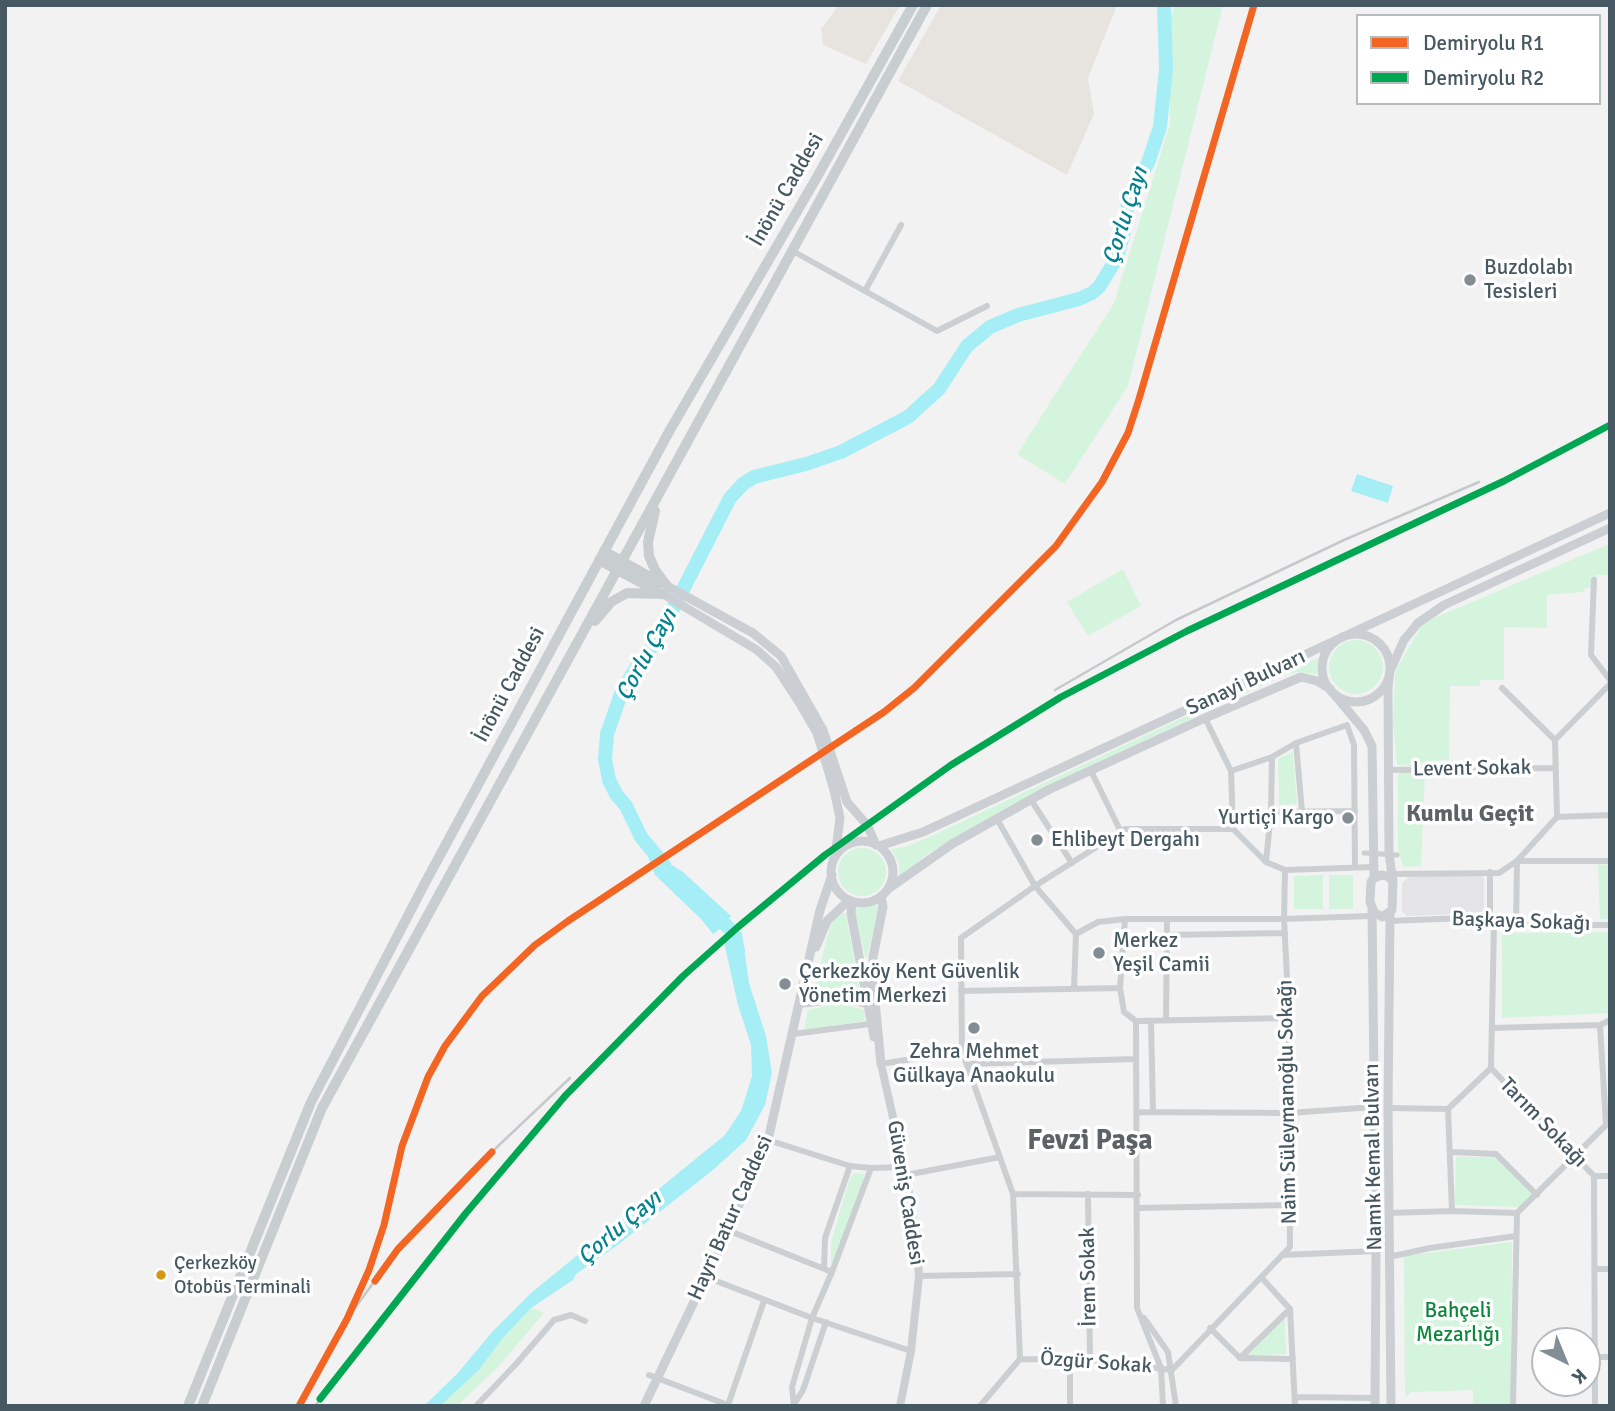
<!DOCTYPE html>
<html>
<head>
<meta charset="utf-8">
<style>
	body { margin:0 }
	#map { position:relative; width:1615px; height:1411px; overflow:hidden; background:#f3f2f2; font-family:Signika,sans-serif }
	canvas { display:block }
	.frame { position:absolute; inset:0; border:7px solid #465861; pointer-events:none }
	.legend { position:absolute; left:1356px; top:14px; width:245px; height:91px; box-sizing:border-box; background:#fff; border:2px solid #b5bcc0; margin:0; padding:9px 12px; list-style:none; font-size:21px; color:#465861 }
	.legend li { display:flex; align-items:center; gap:14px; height:35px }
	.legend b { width:35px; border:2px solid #b5bcc0 }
	.north { position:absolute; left:1531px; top:1327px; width:70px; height:70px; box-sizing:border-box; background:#fff; border:2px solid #b5bcc0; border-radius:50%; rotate:137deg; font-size:19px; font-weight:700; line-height:28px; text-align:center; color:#465861 }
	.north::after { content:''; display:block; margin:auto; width:24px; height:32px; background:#838e94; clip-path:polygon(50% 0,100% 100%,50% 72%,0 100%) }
</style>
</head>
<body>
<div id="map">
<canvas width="1615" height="1411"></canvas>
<div class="frame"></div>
<ul class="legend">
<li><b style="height:9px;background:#f26522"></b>Demiryolu R1</li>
<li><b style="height:9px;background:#00a651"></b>Demiryolu R2</li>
</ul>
<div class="north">K</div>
</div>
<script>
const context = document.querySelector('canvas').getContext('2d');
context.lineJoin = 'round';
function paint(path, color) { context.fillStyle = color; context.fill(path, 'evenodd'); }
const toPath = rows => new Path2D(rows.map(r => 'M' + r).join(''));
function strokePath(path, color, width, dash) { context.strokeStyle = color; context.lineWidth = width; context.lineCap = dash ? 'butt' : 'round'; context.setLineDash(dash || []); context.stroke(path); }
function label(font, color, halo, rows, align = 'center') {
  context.font = font + ' Signika,sans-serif'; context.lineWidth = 7; context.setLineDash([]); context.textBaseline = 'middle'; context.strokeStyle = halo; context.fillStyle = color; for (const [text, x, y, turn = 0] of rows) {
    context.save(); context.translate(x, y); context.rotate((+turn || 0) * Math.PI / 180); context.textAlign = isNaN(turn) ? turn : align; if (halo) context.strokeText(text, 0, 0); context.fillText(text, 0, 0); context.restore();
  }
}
paint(toPath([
	[839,5,900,5,866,64,823,45,821,29],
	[941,5,1117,5,1088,78,1094,114,1067,175,898,81]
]), '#e7e4e0');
paint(toPath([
	[1479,874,1484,879,1484,910,1481,913,1407,916,1402,911,1402,883,1410,876]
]), '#e4e3e5');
paint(toPath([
	[1175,5,1223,5,1128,386,1065,484,1017,454,1114,303,1170,124,1169,23],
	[1607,545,1610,545,1610,575,1597,575,1592,587,1585,588,1584,592,1547,595,1547,628,1504,627,1504,680,1481,680,1479,686,1450,686,1449,760,1425,761,1421,767,1397,765,1393,725,1395,676,1397,668,1421,627,1434,618],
	[1123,569,1141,606,1088,636,1067,602],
	'1329 667a27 27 0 1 1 54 0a27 27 0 1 1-54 0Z',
	[1318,658,1317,674,1298,672,1285,675,1123,751,971,829,926,855,896,881,899,874,899,863,891,849,908,846,942,831,1182,718],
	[1293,752,1297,804,1279,805,1278,759],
	[1401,772,1425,773,1421,866,1404,867,1398,852,1398,774],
	'838 872a24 24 0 1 1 48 0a24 24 0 1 1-48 0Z',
	[1598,864,1610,865,1610,919,1600,919],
	[1323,875,1323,909,1294,909,1294,876],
	[1329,875,1353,875,1353,909,1329,909],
	[880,905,866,961,854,908],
	[843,913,846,914,861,999,837,994,811,999,830,927,834,919],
	[1610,932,1610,1013,1502,1018,1502,933],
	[840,1003,864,1010,865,1021,804,1030,808,1010],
	[1456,1157,1495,1157,1535,1193,1522,1207,1455,1205],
	[854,1173,864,1174,863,1183,842,1242,834,1263,831,1263,831,1242,850,1178],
	[1512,1242,1511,1406,1473,1405,1473,1390,1411,1392,1405,1397,1404,1256],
	[531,1308,544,1313,498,1367,457,1406,440,1406,479,1370,502,1339],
	[1285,1318,1286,1354,1247,1356,1282,1319]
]), '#d5f4dd');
paint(toPath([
	[1357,474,1393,486,1388,503,1351,491],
	[653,851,654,854,683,872,731,916,721,928,713,934,701,919,655,875,647,854],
	[740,932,742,933,749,983,766,1036,772,1073,765,1105,746,1140,713,1170,615,1247,576,1274,573,1280,531,1308,502,1339,479,1370,440,1406,424,1406,457,1374,493,1331,531,1293,725,1135,741,1111,752,1076,751,1045,738,1005,724,942,731,935]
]), '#a5eef6');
strokePath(toPath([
	[664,865,641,837,626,806,616,794,609,780,605,759,607,734,622,691,638,665,657,640,730,498,743,484,754,477,806,464,841,452,908,417,939,389,967,346,990,327,1018,315,1079,299,1092,293,1099,287,1117,258,1125,227,1129,195,1148,163,1160,127,1166,69,1164,5],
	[711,911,732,931,738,950]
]), '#a5eef6', 14);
strokePath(toPath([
	[1364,853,1397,855]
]), '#cbcfd1', 5);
strokePath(toPath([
	[791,250,937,331,987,306],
	[865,291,901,225],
	[1594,580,1591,655,1610,680],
	[1502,688,1555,740],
	[1205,718,1231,771,1233,829],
	[1296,743,1302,812],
	[1389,770,1555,768],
	[1091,771,1121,832],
	[1231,771,1272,757,1296,743,1347,725,1354,745,1355,867],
	[1031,800,1072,863],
	[1271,812,1355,811],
	[1557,817,1610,815],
	[997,819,1035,886,1076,934,1098,922,1125,919,1284,919,1371,916],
	[1266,862,1271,812,1272,757],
	[1392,874,1499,873,1517,861,1610,861],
	[1490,917,1494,925,1610,925],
	[1490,917,1490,872],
	[1125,919,1120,988,1124,1012,1136,1021,1137,1308,1161,1368,1163,1406],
	[1389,921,1490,917],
	[1494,925,1491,1068,1594,1176,1595,1406],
	[1516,925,1517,861,1557,817,1555,740,1610,684],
	[1166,935,1285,933],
	[1074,988,1076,934],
	[961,991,1120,988],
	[800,1005,843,1000,867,1005],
	[1166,1020,1167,919],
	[1136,1021,1289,1018],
	[1151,1021,1153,1112],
	[1492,1028,1600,1025,1610,1020],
	[793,1034,870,1024],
	[881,1064,962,1051],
	[967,1064,1136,1059],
	[1388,1108,1448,1109,1491,1068],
	[1448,1109,1452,1211],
	[1137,1112,1289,1113,1374,1107],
	[768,1140,850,1166,871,1168,904,1167],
	[1451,1152,1496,1154,1537,1195],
	[906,1175,1000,1157],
	[1594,1176,1610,1176],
	[1013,1194,1138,1195],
	[1088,1194,1090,1360],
	[1138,1208,1290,1205],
	[1389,1213,1452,1211,1517,1213],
	[727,1230,832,1272],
	[1282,1255,1376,1251],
	[1389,1257,1430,1248,1516,1236],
	[824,1268,825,1238,850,1166],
	[1595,1269,1610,1269],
	[919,1276,1018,1274],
	[706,1277,812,1318,911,1351],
	[1290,1309,1295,1406],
	[1144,1318,1168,1352,1176,1406],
	[1210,1328,1240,1358,1290,1309,1261,1277],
	[1595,1357,1610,1357],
	[1240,1358,1293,1359],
	[1020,1359,1013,1194,962,1051,961,938,1035,886,1125,829,1233,829,1266,862,1285,870,1374,867],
	[1020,1359,1090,1360,1172,1370,1290,1247,1289,1018,1284,919,1285,870],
	[649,1375,728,1405,764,1301],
	[1295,1397,1375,1398],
	[795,1403,803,1390,826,1322],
	[476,1406,516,1364,554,1320,571,1315,585,1321],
	[794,1406,792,1387,812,1318,832,1272,871,1168],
	[980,1406,1020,1359],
	[1070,1406,1070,1359],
	[1513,1406,1517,1213,1606,1125,1600,1025]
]), '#cbcfd1', 6);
strokePath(toPath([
	[881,1064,906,1175,916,1236,919,1276,911,1351,900,1406]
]), '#cbcfd1', 8);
strokePath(toPath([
	[667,586,753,633,781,656,823,730,847,802,867,825,876,845],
	[663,594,757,650,776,667,799,702,817,733,834,790,840,818,835,857],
	'1322 668a34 34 0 1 1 68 0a34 34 0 1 1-68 0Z',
	'831 872a31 31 0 1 1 62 0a31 31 0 1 1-62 0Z',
	[879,846,923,832,1610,513],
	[1381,875,1387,876,1393,881,1392,910,1382,917,1374,912,1370,902,1371,882,1374,878,1381,875],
	[1393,881,1389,854,1388,688,1390,671,1404,640,1418,623,1444,605,1610,528],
	[888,889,952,844,1048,790,1205,718,1301,677,1317,681,1329,688,1364,730,1372,746,1374,878],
	[852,901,851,913,874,1037],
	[1372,909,1376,1251,1375,1406],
	[1390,913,1388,1108,1391,1406],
	[816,947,827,921,849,900],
	[881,1064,873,980,873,957,883,907,881,896],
	[644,1406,716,1256,768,1140,820,910,832,875]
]), '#cbcfd3', 9);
strokePath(toPath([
	[655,511,648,542,649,556,655,570,667,586],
	[604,551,661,583],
	[599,560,657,591],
	[595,621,611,602,627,593,663,594],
	[188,1406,311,1102,425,883,625,513,670,430,817,177,913,5],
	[202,1406,322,1108,927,5]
]), '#c8cdcf', 10);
strokePath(toPath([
	[1055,690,1176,620,1344,540,1479,482],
	[347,1319,398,1249,496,1148,570,1078],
	[315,1406,466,1213,565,1096,683,976,738,927,825,855,951,765,1061,697,1187,631,1504,481,1610,425]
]), '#c6c9cb', 2.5);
strokePath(toPath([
	[375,1281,398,1249,492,1152],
	[299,1406,347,1319,369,1270,384,1225,402,1146,428,1077,445,1046,482,996,535,945,568,921,884,712,914,688,1056,546,1102,482,1128,433,1139,399,1254,5]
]), '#f26522', 7);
strokePath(toPath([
	[320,1399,466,1213,565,1096,683,976,738,927,825,855,951,765,1061,697,1187,631,1504,481,1610,425]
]), '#00a651', 7);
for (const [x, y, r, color] of [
	[1470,280,7,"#838e94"],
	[1348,818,7,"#838e94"],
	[1037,840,7,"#838e94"],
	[1099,953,7,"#838e94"],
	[785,984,7,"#838e94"],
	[974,1028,7,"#838e94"],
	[161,1275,6,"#d49613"]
]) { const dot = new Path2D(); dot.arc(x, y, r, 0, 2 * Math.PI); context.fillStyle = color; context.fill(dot); strokePath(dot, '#fff', 2.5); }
label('19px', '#465861', '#fff', [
	["Çerkezköy",174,1264],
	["Otobüs Terminali",174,1288]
], 'left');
label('21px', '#465861', '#fff', [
	["İnönü Caddesi",787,190,-60],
	["Sanayi Bulvarı",1246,683,-25],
	["İnönü Caddesi",510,685,-62],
	["Levent Sokak",1472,769,-1],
	["Başkaya Sokağı",1521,922,2],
	["Naim Süleymanoğlu Sokağı",1288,1102,-91],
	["Tarım Sokağı",1543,1123,46],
	["Namık Kemal Bulvarı",1374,1157,-91],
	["Güveniş Caddesi",905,1193,81],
	["Hayri Batur Caddesi",731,1218,-66],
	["İrem Sokak",1089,1277,-91],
	["Özgür Sokak",1096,1363,4]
]);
label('21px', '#465861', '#fff', [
	["Buzdolabı",1484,268],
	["Tesisleri",1484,292],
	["Yurtiçi Kargo",1334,818,"right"],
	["Ehlibeyt Dergahı",1051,840],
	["Merkez",1113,941],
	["Yeşil Camii",1113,965],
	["Çerkezköy Kent Güvenlik",799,972],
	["Yönetim Merkezi",799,996],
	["Zehra Mehmet",974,1052,"center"],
	["Gülkaya Anaokulu",974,1076,"center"]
], 'left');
label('21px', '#0c883c', '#fff', [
	["Bahçeli",1458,1311],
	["Mezarlığı",1458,1335]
]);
label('italic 23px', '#048290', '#fff', [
	["Çorlu Çayı",1126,216,-72],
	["Çorlu Çayı",647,655,-61],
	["Çorlu Çayı",620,1228,-40]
]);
label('bold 24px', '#5d6267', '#fff', [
	["Kumlu Geçit",1470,815]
]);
label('bold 28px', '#5d6267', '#fff', [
	["Fevzi Paşa",1090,1142]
]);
</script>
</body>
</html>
